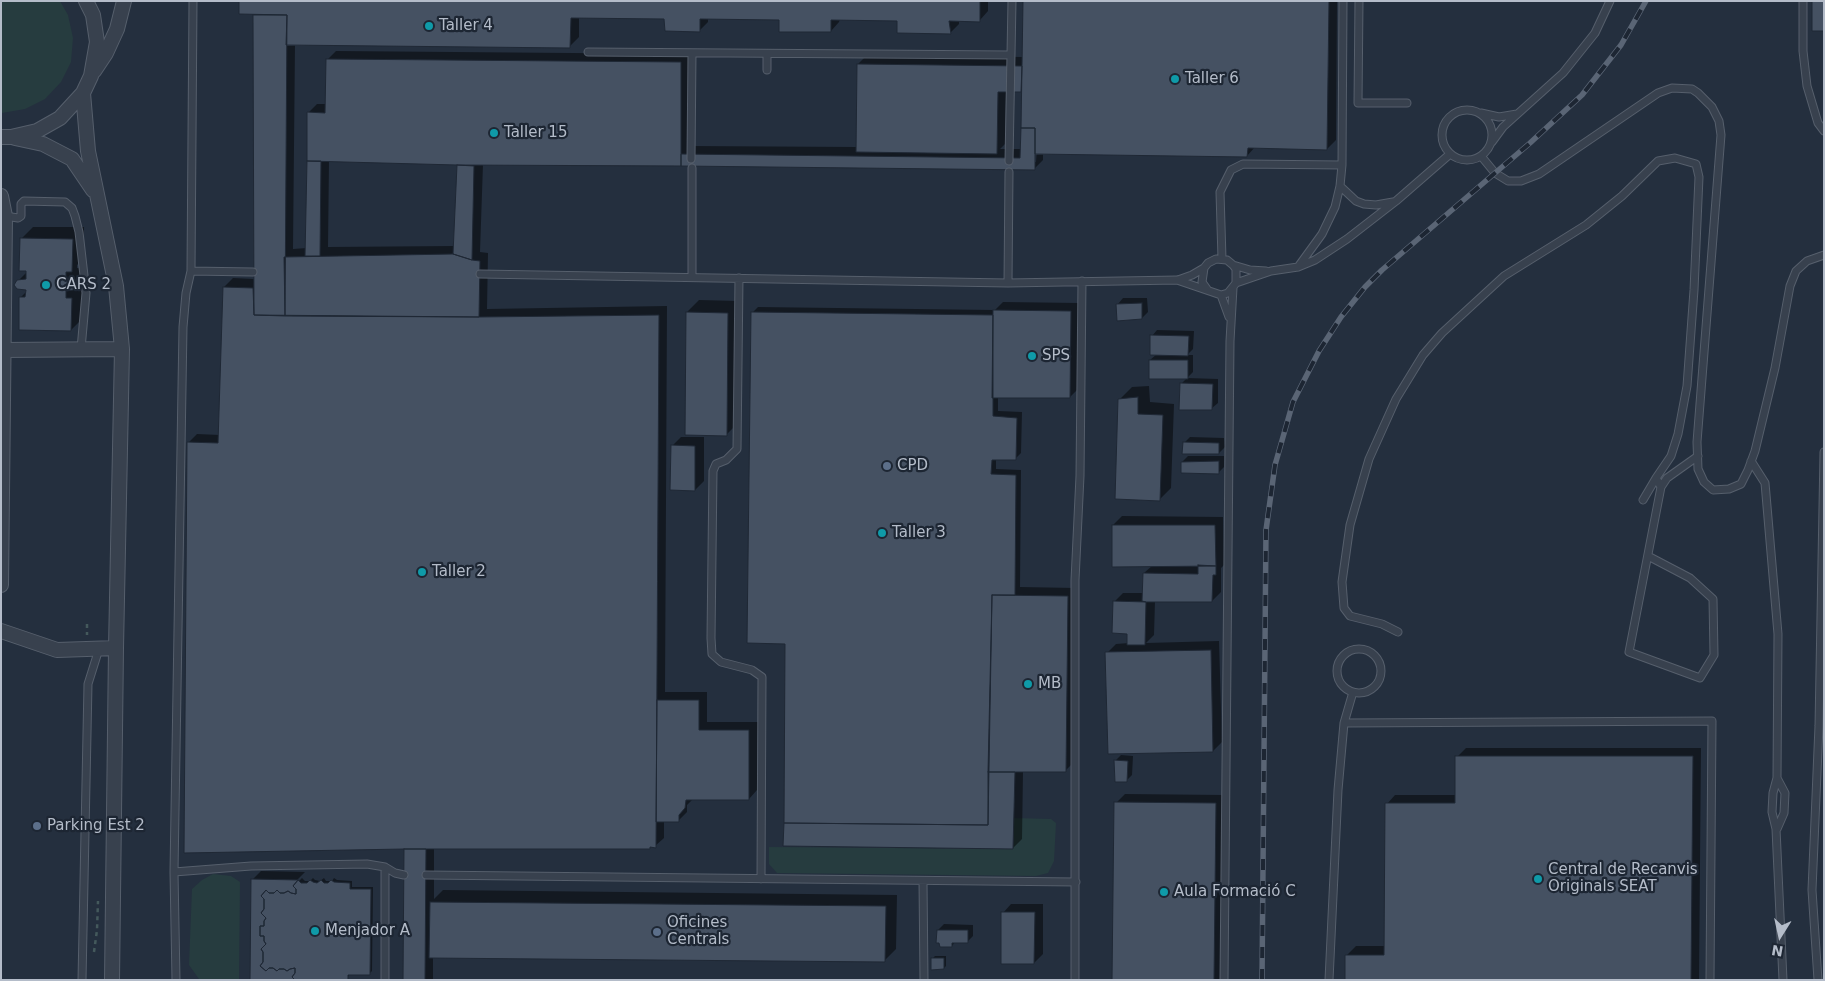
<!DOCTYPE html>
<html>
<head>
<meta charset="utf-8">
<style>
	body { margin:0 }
	#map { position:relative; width:1825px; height:981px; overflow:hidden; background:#242f3e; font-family:"DejaVu Sans",sans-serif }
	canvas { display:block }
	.frame { position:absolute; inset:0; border:2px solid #b4bcc9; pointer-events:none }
	.north { position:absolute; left:1755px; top:911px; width:50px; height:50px; -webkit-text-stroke:4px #1d2633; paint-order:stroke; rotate:190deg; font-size:14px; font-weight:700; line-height:20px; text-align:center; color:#b4bcc9 }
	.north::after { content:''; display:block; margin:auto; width:18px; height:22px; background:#b4bcc9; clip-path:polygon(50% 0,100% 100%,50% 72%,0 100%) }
</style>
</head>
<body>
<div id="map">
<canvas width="1825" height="981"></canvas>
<div class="frame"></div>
<div class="north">N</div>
</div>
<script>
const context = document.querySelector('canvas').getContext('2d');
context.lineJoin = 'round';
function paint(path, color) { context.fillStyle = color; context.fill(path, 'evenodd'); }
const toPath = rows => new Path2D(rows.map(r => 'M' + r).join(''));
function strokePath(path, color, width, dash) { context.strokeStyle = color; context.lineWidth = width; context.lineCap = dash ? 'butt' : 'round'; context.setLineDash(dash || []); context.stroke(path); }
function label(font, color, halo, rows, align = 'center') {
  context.font = font + ' "DejaVu Sans",sans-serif'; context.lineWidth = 4.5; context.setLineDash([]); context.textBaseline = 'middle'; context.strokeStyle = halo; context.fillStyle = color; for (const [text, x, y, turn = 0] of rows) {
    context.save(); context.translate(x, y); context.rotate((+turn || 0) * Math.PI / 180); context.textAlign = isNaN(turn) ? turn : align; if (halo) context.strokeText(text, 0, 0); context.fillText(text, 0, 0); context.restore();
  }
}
paint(toPath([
	[1,1,60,1,68,15,73,38,71,62,61,82,45,99,25,109,2,113],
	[1014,818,1051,819,1056,823,1054,861,1048,873,1036,876,777,873,769,864,769,847,1013,849],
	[213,874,231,876,240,882,239,979,237,980,199,979,189,965,192,889,202,880]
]), '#263c3f');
paint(toPath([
	[240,1,988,1,988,11,980,20,959,20,959,24,950,33,899,20,840,19,839,22,831,31,780,19,708,18,708,22,699,31,665,17,579,17,579,37,570,46,295,44,293,249,307,248,308,113,317,104,326,104,327,60,336,51,689,54,689,146,857,147,858,64,867,55,1023,57,1024,1,1337,1,1336,140,1327,149,1255,147,1247,156,1043,153,1043,160,1034,169,483,164,480,252,488,253,487,309,667,306,665,692,707,692,707,722,758,722,757,790,749,799,693,799,687,805,687,812,678,821,664,821,664,838,655,846,651,846,649,848,434,848,434,899,443,890,897,895,896,949,884,961,433,956,433,980,405,980,406,848,188,443,197,434,220,435,224,287,233,278,254,279,254,13],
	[1006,91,1023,91,1022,149,1000,149,1005,144],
	[1034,148,1037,148,1036,162,1034,162],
	[329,160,458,164,455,246,328,247],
	[33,227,84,227,84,258,77,265,77,268,87,269,88,273,75,287,83,287,83,318,71,330,20,298,27,291,27,289,19,280,27,272,21,239],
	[1123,298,1147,298,1148,312,1142,318,1118,304],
	[699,300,739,301,738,423,726,435,687,312],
	[1003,302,1080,303,1079,388,1070,397,998,397,998,411,1022,412,1021,453,1015,459,996,459,996,469,1021,470,1020,587,1076,588,1074,762,1065,771,1023,771,1022,839,1013,848,787,643,752,313,758,307,995,310],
	[1157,330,1194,331,1193,349,1187,355,1193,355,1193,372,1187,378,1150,360,1157,354,1152,336],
	[1187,378,1218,379,1218,403,1212,408,1181,384],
	[1149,386,1150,402,1174,404,1171,488,1159,500,1120,399,1132,387],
	[681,437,704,437,704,481,695,490,672,446],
	[1190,437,1224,438,1225,447,1219,453,1184,443],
	[1188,456,1224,456,1224,467,1218,473,1182,462],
	[1122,516,1223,517,1224,565,1221,568,1221,592,1212,601,1155,601,1154,635,1146,643,1219,641,1222,742,1213,751,1107,653,1116,644,1129,643,1129,632,1114,602,1123,593,1144,593,1144,573,1153,565,1113,525],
	[1466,748,1701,748,1699,980,1346,980,1347,955,1356,946,1386,946,1387,804,1395,795,1456,795,1457,757],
	[1121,755,1133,756,1132,775,1126,781,1115,761],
	[1125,794,1224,795,1222,980,1113,980,1116,803],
	[261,871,305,872,296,881,297,883,302,878,305,881,310,881,313,878,315,880,320,881,324,878,326,881,332,881,334,878,337,880,352,881,352,887,373,887,372,971,369,974,350,973,347,979,252,880],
	[1011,904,1043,904,1043,954,1034,963,1003,913],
	[944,924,973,925,973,936,967,942,955,942,952,946,938,930],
	[935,956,946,956,946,966,944,968,932,959]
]), '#0007');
const building = toPath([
	[239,1,980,1,980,22,949,21,951,34,897,33,897,21,831,20,831,32,779,32,779,20,700,19,700,32,665,31,664,19,571,18,570,48,286,45,287,15,239,14,239,1],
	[1023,1,1329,1,1327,150,1248,148,1247,157,1035,154,1035,128,1021,128,1023,1],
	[1812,1,1824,1,1824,31,1812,31,1812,1],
	[253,15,287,15,285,316,254,315,253,15],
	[326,59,681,62,681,166,457,165,307,161,307,112,325,113,326,59],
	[857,64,1022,66,1021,92,998,92,997,154,856,152,857,64],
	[1021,128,1035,128,1035,170,681,166,681,154,1020,158,1021,128],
	[307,161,321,161,320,256,305,256,307,161],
	[457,165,474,166,472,260,453,254,457,165],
	[20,238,73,239,72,272,66,272,66,280,75,281,77,286,73,290,66,291,66,298,72,298,71,331,19,330,19,297,25,297,26,290,17,289,14,285,17,280,26,279,26,271,19,271,20,238],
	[453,254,472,260,480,261,479,317,285,316,284,257,453,254],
	[223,287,253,288,254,315,479,317,659,315,656,848,650,847,650,849,404,849,184,853,187,442,218,443,223,287],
	[1142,303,1142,319,1117,321,1116,304,1142,303],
	[993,310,1071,311,1070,398,992,398,993,310],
	[686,312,728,313,727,436,685,435,686,312],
	[751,312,993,315,993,416,1017,418,1016,460,992,460,991,474,1016,475,1015,595,992,595,988,825,784,823,785,644,747,643,751,312],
	[1150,335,1189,336,1188,356,1150,355,1150,335],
	[1149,360,1188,360,1188,379,1149,379,1149,360],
	[1180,383,1213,384,1212,410,1179,410,1180,383],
	[1138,397,1138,414,1163,415,1160,501,1115,499,1118,399,1138,397],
	[1183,442,1219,443,1219,454,1182,454,1183,442],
	[671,445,695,446,695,491,670,490,671,445],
	[1219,461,1219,474,1181,473,1181,462,1219,461],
	[1112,525,1215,525,1216,566,1112,567,1112,525],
	[1198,565,1216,566,1216,575,1213,575,1212,602,1146,602,1142,601,1143,573,1198,574,1198,565],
	[992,595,1068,596,1066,772,988,772,992,595],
	[1113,601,1146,602,1145,645,1127,645,1127,634,1112,633,1113,601],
	[1211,650,1213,752,1108,754,1105,652,1211,650],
	[657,700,699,700,699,730,749,730,749,800,686,800,685,808,679,815,679,822,656,822,657,700],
	[1455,756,1693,756,1691,980,1345,980,1345,955,1384,955,1385,803,1455,803,1455,756],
	[1114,760,1128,761,1127,782,1115,782,1114,760],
	[988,772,1015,772,1013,849,783,846,784,823,988,825,988,772],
	[1114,802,1216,803,1214,980,1112,980,1114,802],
	[404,849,426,849,425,980,403,980,404,849],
	[251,879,298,880,293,886,296,889,296,894,291,893,288,891,284,893,280,893,277,890,274,893,269,893,266,890,261,896,264,899,264,909,261,913,266,918,264,921,264,926,260,926,260,936,264,936,264,941,266,944,261,949,263,952,263,962,260,966,266,971,269,968,273,968,277,971,279,969,284,969,287,971,290,969,295,968,295,973,292,977,295,980,250,980,251,879],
	[298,880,301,883,307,883,310,880,313,882,317,883,321,880,324,883,328,883,331,880,334,882,350,883,350,889,371,889,370,975,348,975,348,980,295,980,292,977,295,973,295,968,290,969,287,971,284,969,279,969,277,971,273,968,269,968,266,971,260,966,263,962,263,952,261,949,266,944,264,941,264,936,260,936,260,926,264,926,264,921,266,918,261,913,264,909,264,899,261,896,266,890,269,893,274,893,277,890,280,893,284,893,288,891,291,893,296,894,296,889,293,886,298,880],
	[430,902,886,906,885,962,429,958,430,902],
	[1001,912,1035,912,1034,964,1001,964,1001,912],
	[937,930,968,930,968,943,952,943,952,947,940,947,939,943,936,943,937,930],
	[931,958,944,958,944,969,931,970,931,958]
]);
paint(building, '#455162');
strokePath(building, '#1f2835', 1);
const service = toPath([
	[1359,1,1358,103,1407,103],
	[1803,1,1803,51,1807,86,1818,123,1824,131],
	[588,52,1011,55],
	[767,70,767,54],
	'1442 135a25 25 0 1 1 50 0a25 25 0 1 1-50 0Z',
	[1481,113,1499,117,1517,114],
	[1492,142,1503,127,1563,73,1595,33,1610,1],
	[1481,156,1495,173,1508,181,1521,181,1539,174,1658,93,1672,88,1692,89,1698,93,1712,107,1719,121,1721,135,1697,442,1698,469,1704,482,1713,490,1729,489,1741,484,1748,470,1755,451,1775,368,1790,286,1796,271,1807,261,1824,255],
	[691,159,692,53],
	[1009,161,1012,1],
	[692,168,692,277],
	[1340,186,1356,201,1364,204,1376,205,1393,202],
	[5,216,18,218,21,216,21,204,24,201,65,202,72,208,75,216,79,232,86,293,81,349],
	[1222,259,1220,192,1231,170,1243,164,1342,165],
	[1298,267,1322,234,1335,207,1340,186,1342,165,1343,1],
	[1204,268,1202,282,1207,289],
	[191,271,253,272],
	[480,274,1008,283,1177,280,1221,295,1228,293,1236,283,1236,269,1233,265],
	[739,278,737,449,726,460,716,464,713,471,711,638,712,654,721,662,752,670,762,677,761,879],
	[1178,280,1192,275,1204,268,1208,263,1216,259,1227,260,1233,265,1250,270,1266,271],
	[1008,283,1009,172],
	[1236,283,1271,271,1298,267,1315,260,1347,239,1396,201,1450,154],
	[1221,295,1229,317],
	[1751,461,1765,483,1778,634,1777,778,1773,793,1772,812,1776,829,1783,980],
	[1643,500,1656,478],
	[1648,556,1690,578,1713,599,1714,655,1700,678,1629,652,1661,487,1667,478,1698,456],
	[1398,632,1382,624,1350,616,1344,608,1342,582,1350,525,1369,459,1396,399,1423,355,1442,333,1504,276,1586,225,1622,196,1658,161,1675,158,1696,164,1699,177,1694,290,1687,386,1678,434,1671,456,1656,478,1661,487],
	'1337 671a22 22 0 1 1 44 0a22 22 0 1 1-44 0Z',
	[1344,723,1712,721,1710,980],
	[1777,829,1784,813,1785,793,1777,778],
	[174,872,251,866,367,864,385,867,395,873,404,875],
	[426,875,1076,882],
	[923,881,924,980],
	[82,980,88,684,99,649],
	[176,980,174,872,183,327,186,293,191,271,193,1],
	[385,980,385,867],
	[1075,980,1075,580,1080,476,1082,281],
	[1224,980,1230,341,1233,288],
	[1329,980,1338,790,1344,723,1353,692],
	[1818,980,1812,890,1819,726,1824,452]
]);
const minor = toPath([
	[94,71,106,53,117,29,124,1],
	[83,93,88,151,116,286,122,349,116,648,112,980],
	[1,137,11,137,37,131,60,118,83,93,91,76,97,42,93,15,86,1],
	[15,138,43,144,72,159,93,190],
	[1,196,5,216,1,585],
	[3,350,122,349],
	[1,631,57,650,116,648]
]);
strokePath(service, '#565f6c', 9);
strokePath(minor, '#565f6c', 16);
strokePath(toPath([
	[87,624,87,635],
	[94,952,97,930,98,901]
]), '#44595c', 2.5, [4, 4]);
strokePath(service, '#38414e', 7);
strokePath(minor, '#38414e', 14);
const rail = toPath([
	[1262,980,1266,530,1275,465,1293,402,1319,351,1341,317,1365,287,1382,270,1530,143,1582,95,1621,45,1646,1]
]);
strokePath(rail, '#5a6575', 5.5);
strokePath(rail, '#1d2633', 4, [11]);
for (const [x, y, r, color] of [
	[429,26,5,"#0f9aa8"],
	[1175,79,5,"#0f9aa8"],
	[494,133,5,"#0f9aa8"],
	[46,285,5,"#0f9aa8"],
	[1032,356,5,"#0f9aa8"],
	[887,466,5,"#5c6f8a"],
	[882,533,5,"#0f9aa8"],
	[422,572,5,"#0f9aa8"],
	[1028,684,5,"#0f9aa8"],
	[37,826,5,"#5c6f8a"],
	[1538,879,5,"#0f9aa8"],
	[1164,892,5,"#0f9aa8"],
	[315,931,5,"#0f9aa8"],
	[657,932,5,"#5c6f8a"]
]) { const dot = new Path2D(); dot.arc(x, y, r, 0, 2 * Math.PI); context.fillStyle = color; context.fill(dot); strokePath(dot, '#1d2633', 2); }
label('15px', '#b4bcc9', '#1d2633', [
	["Taller 4",439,26],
	["Taller 6",1185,79],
	["Taller 15",504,133],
	["CARS 2",56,285],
	["SPS",1042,356],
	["CPD",897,466],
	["Taller 3",892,533],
	["Taller 2",432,572],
	["MB",1038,684],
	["Parking Est 2",47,826],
	["Central de Recanvis",1548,870],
	["Originals SEAT",1548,887],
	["Aula Formació C",1174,892],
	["Oficines",667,923],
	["Centrals",667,940],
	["Menjador A",325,931]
], 'left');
</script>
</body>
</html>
